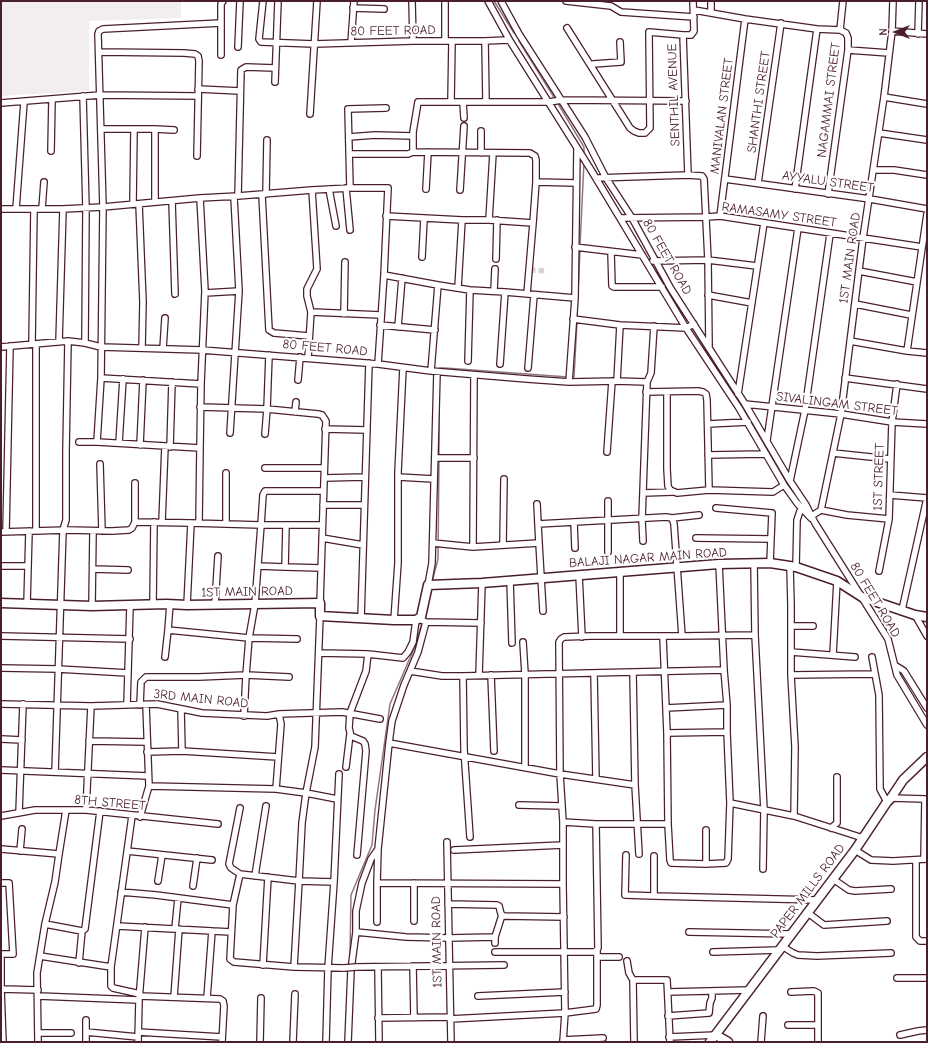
<!DOCTYPE html>
<html>
<head>
<meta charset="utf-8">
<style>
	body { margin:0 }
	#map { position:relative; width:928px; height:1043px; overflow:hidden; background:#fff; font-family:"Comic Neue",sans-serif }
	canvas { display:block }
	.frame { position:absolute; inset:0; border:2px solid #4a1f2b; pointer-events:none }
	.north { position:absolute; left:876px; top:12px; width:40px; height:40px; -webkit-text-stroke:3px #fff; paint-order:stroke; rotate:270deg; font-size:11px; font-weight:700; line-height:16px; text-align:center; color:#4a1f2b }
	.north::after { content:''; display:block; margin:auto; width:14px; height:18px; background:#4a1f2b; clip-path:polygon(50% 0,100% 100%,50% 72%,0 100%) }
</style>
</head>
<body>
<div id="map">
<canvas width="928" height="1043"></canvas>
<div class="frame"></div>
<div class="north">N</div>
</div>
<script>
const context = document.querySelector('canvas').getContext('2d');
context.lineJoin = 'round';
function paint(path, color) { context.fillStyle = color; context.fill(path, 'evenodd'); }
const toPath = rows => new Path2D(rows.map(r => 'M' + r).join(''));
function strokePath(path, color, width, dash) { context.strokeStyle = color; context.lineWidth = width; context.lineCap = dash ? 'butt' : 'round'; context.setLineDash(dash || []); context.stroke(path); }
function label(font, color, halo, rows, align = 'center') {
  context.font = font + ' "Comic Neue",sans-serif'; context.lineWidth = 4; context.setLineDash([]); context.textBaseline = 'middle'; context.strokeStyle = halo; context.fillStyle = color; for (const [text, x, y, turn = 0] of rows) {
    context.save(); context.translate(x, y); context.rotate((+turn || 0) * Math.PI / 180); context.textAlign = isNaN(turn) ? turn : align; if (halo) context.strokeText(text, 0, 0); context.fillText(text, 0, 0); context.restore();
  }
}
paint(toPath([
	[1,1,181,1,181,18,89,21,89,91,1,96]
]), '#f2eeef');
strokePath(toPath([
	[494,1,514,33],
	[519,41,555,99],
	[557,102,584,147,584,154],
	[580,246,584,162],
	[578,294,580,250],
	[577,318,577,302],
	[440,370,440,368,445,368,568,377],
	[571,377,574,377,577,322],
	[439,456,439,390],
	[432,582,438,559,439,460],
	[350,955,351,895,372,845,375,810,390,704,416,644,422,622]
]), '#91787e', 1.5);
strokePath(toPath([
	[530,270,547,271]
]), '#dbd2d5', 5.5, [5.5, 3]);
const minor = toPath([
	[263,1,259,39,261,42,314,44,413,41,485,41,507,40,510,41],
	[412,1,413,41],
	[445,1,445,41],
	[488,1,510,41,591,170,686,328,739,408,784,485,797,503,811,518],
	[501,1,519,34,585,137,606,178,632,218,671,289,745,404,790,481,806,505,815,523,888,639,897,675,927,725],
	[566,1,611,6,621,12,694,17],
	[353,8,384,9],
	[694,10,745,19,817,29,840,30,846,33,848,38,848,50,828,194],
	[711,13,711,1],
	[567,28,630,128,634,131,639,133,645,133,650,128,649,32,683,35],
	[840,30,843,1],
	[892,31,893,1],
	[918,34,919,1],
	[485,41,486,102],
	[351,43,354,1],
	[238,47,240,1],
	[848,50,889,53],
	[99,52,184,53,195,54,198,56,199,61,197,156],
	[221,55,221,4,223,1],
	[591,65,593,64,621,62,620,42],
	[275,82,278,1],
	[198,89,240,91],
	[83,96,86,208,85,343],
	[884,97,927,104],
	[451,101,452,41],
	[463,102,464,118],
	[1,103,100,95,198,96],
	[310,114,317,1],
	[101,129,155,129,155,202],
	[155,129,174,130],
	[879,133,927,140],
	[349,137,375,135,413,136],
	[51,151,52,99],
	[413,152,413,132,418,102,549,102,562,100,686,101],
	[481,153,481,131],
	[349,154,408,154,413,152,530,153,535,156,536,160,536,182,533,223,489,220,462,220,458,288],
	[874,170,894,170,927,175],
	[688,175,683,35,691,35,694,31,693,1],
	[596,178,688,175,702,176,704,179,708,260,709,346],
	[725,179,870,199,927,209],
	[536,182,576,183],
	[758,183,781,23],
	[346,188,350,230],
	[329,189,336,226],
	[426,189,428,152],
	[795,189,817,29],
	[460,190,464,126],
	[266,194,267,140],
	[262,195,269,330,274,333,309,336],
	[238,196,312,190,350,188],
	[200,198,238,196,241,70,246,67,275,68],
	[172,201,175,294],
	[133,204,134,129],
	[139,204,143,302,142,348],
	[1,209,63,209,103,207,98,34,99,31,103,29,221,23],
	[16,209,24,102],
	[42,209,44,182],
	[386,216,462,220],
	[720,216,745,19],
	[620,218,707,217,720,216,922,247],
	[489,220,493,153],
	[575,247,642,255],
	[611,252,612,286,614,287,662,287],
	[422,257,424,219],
	[496,259,497,220],
	[653,261,708,260,757,266],
	[859,271,917,282],
	[384,275,438,285],
	[494,291,495,269],
	[205,293,239,291,234,197],
	[527,294,533,223],
	[708,295,752,303],
	[855,304,911,315],
	[311,312,307,296,307,289,317,269,312,190],
	[344,314,345,262],
	[573,319,620,325,686,328,694,324],
	[380,325,435,330],
	[398,327,402,278],
	[850,341,907,351,927,353],
	[59,342,63,209],
	[32,344,34,209],
	[36,344,36,531],
	[1,347,68,341,85,343,101,347,202,350,378,364,384,275,388,188,350,188,348,109,386,108],
	[163,349,165,318],
	[907,351,927,214],
	[269,355,267,409,318,414,322,415,326,421,320,603],
	[308,358,311,312,381,315],
	[468,361,470,290],
	[378,364,431,371,527,379,569,382,617,381,620,325],
	[500,364,505,292,575,298],
	[528,368,534,295],
	[431,371,438,285,470,290,505,292],
	[101,378,103,207,200,198,205,291,201,384],
	[845,378,927,389],
	[298,380,300,357],
	[617,381,647,382,651,373,654,326],
	[569,382,575,298,577,149],
	[646,392,698,391,703,392,706,394,707,400,709,490],
	[667,392,667,469,668,486,670,490,677,493,709,490,773,492,784,485],
	[738,394,764,223],
	[745,404,841,414,892,422,927,424],
	[200,407,267,409,265,434],
	[295,412,296,402],
	[708,424,748,422],
	[325,429,367,430],
	[230,433,239,291],
	[767,440,798,228],
	[79,442,97,442],
	[119,443,123,379],
	[140,445,143,380],
	[170,447,172,382],
	[607,452,612,381],
	[833,453,890,459],
	[708,455,766,454],
	[435,458,474,458],
	[100,464,102,531],
	[265,468,324,468],
	[398,477,434,479],
	[324,478,365,477],
	[790,481,805,410,830,234],
	[643,493,673,492],
	[890,495,927,498,902,610],
	[608,501,608,552],
	[537,504,538,524],
	[323,505,364,505],
	[716,508,772,513,770,563],
	[821,510,847,515,889,519],
	[810,517,821,510,841,414,863,238,884,97,892,31,927,34],
	[672,518,699,515],
	[135,522,191,523,187,605],
	[162,522,165,446],
	[574,522,575,548],
	[191,523,261,525,255,604,249,638,246,675,244,716],
	[199,523,200,448,97,442,101,378,201,384,200,448],
	[226,523,226,473],
	[286,525,285,567,321,568],
	[322,525,261,525,263,495,265,491,323,491],
	[6,531,10,346],
	[1,532,67,530,112,531,129,530,132,528,135,522,135,483],
	[322,538,363,545],
	[696,538,771,539],
	[643,541,642,519,647,382],
	[433,543,473,547,539,543,543,611],
	[503,544,504,479],
	[473,547,474,375],
	[754,563,755,635,764,810,763,869],
	[719,564,724,670],
	[1,566,28,566],
	[258,566,285,567],
	[790,566,791,605,791,675,795,747,794,816],
	[796,567,797,520,800,511,805,506],
	[93,569,128,570],
	[879,571,889,519,892,422,897,384],
	[579,575,582,637],
	[510,580,512,643],
	[428,585,432,563,437,372],
	[27,604,29,531],
	[170,604,168,630,249,638,297,639],
	[215,604,218,556],
	[153,605,154,522],
	[92,606,93,531],
	[915,615,927,636],
	[320,616,315,747,306,793,302,823,299,881,334,882,339,774],
	[361,618,369,363],
	[419,619,426,622,481,623],
	[394,620,398,563,398,472,403,368],
	[791,626,813,626],
	[1,636,130,639],
	[620,636,620,572],
	[682,636,755,635],
	[523,642,525,674,525,767],
	[791,652,855,657],
	[319,653,368,654,403,658,408,652,413,642,416,620],
	[833,655,837,581],
	[165,657,168,630],
	[872,657,879,695,880,789,887,802],
	[896,666,904,671,927,708],
	[1,668,58,669,128,673],
	[410,671,418,652,426,622],
	[633,672,724,670,727,705,727,732,730,803,794,816,863,838],
	[594,673,596,779],
	[479,675,482,583],
	[491,675,494,751],
	[791,675,875,674],
	[1,704,91,706,157,704,202,713,267,716,279,714,342,712,380,719],
	[127,705,130,606],
	[140,705,141,682,146,677,199,677,246,675,289,677],
	[666,708,727,705],
	[181,709,182,751],
	[667,733,727,732],
	[1,739,22,740],
	[89,741,147,742],
	[389,743,560,774,635,785],
	[147,752,182,751,278,757],
	[346,767,350,734],
	[1,770,148,776],
	[55,772,63,530,66,520,66,451,68,341],
	[149,786,276,789,306,793,337,799],
	[276,789,281,724,279,714],
	[891,798,925,799],
	[519,805,562,806],
	[86,810,91,706],
	[19,813,23,704],
	[1,816,35,810,86,810,218,824],
	[140,817,149,786,146,705],
	[563,822,596,824,668,824,667,733,663,637],
	[668,824,670,860,671,863,706,864,726,863,728,859,730,803],
	[831,828,837,823,837,777],
	[706,830,706,864],
	[470,837,464,749,463,676,633,672,635,785,639,854],
	[447,842,451,1042],
	[1,849,59,854,55,882,45,924,37,973,38,1042],
	[454,850,563,845],
	[855,850,871,860,893,861,927,859],
	[20,851,22,829],
	[127,851,212,860],
	[59,854,66,810],
	[357,855,366,751,365,744,363,741,351,736,349,728,350,713,366,671,368,654],
	[626,855,625,895,654,896],
	[654,856,654,896,817,900],
	[924,859,925,799,927,799],
	[916,860,916,937,920,941,927,941],
	[240,874,231,868,229,864,240,808],
	[255,876,266,806],
	[833,879,849,890,855,891,891,889],
	[158,881,162,855],
	[1,883,9,883,13,954,1,954,1,989,38,990],
	[377,883,378,849,389,743,392,721,404,685,410,671,442,676,463,676],
	[193,886,197,858],
	[121,892,156,895,233,905],
	[448,904,497,905,499,906,501,914,504,916,564,917],
	[808,913,824,925,887,921],
	[414,921,414,883],
	[377,922,377,883,563,884,563,822,560,774,559,642,561,639,564,637,591,636,682,636,674,524,672,518,666,517,538,524,539,543],
	[45,924,82,931,85,929,100,811],
	[117,926,231,932],
	[175,929,178,898],
	[356,932,406,937,449,938,495,937,495,943],
	[689,932,792,934],
	[495,937,502,915],
	[782,946,793,953,798,955,817,956,891,953],
	[495,952,594,952,597,950,598,948,596,824],
	[713,952,779,950],
	[40,956,111,967,132,816],
	[597,957,619,957],
	[627,961,629,973,633,980],
	[79,963,82,931],
	[263,965,268,877],
	[413,966,414,1018],
	[111,967,111,986,113,988,140,994],
	[294,967,234,962,230,959,233,905,240,874,299,881,294,967,344,968],
	[356,967,504,965],
	[378,968,379,1042],
	[897,978,927,978],
	[1,989,3,1042],
	[668,992,749,990],
	[791,992,814,991,818,993,818,1042],
	[38,996,139,1000],
	[140,996,220,999,223,1001,224,1006,222,1042],
	[478,996,565,992],
	[174,997,179,929],
	[207,998,212,931],
	[668,1016,709,1013,710,1003,712,998,712,991],
	[378,1018,450,1017],
	[450,1019,565,1013,596,1009,597,1005,597,950],
	[86,1020,86,1042],
	[788,1025,818,1025],
	[86,1032,138,1037],
	[138,1032,222,1037],
	[38,1033,71,1033],
	[900,1035,918,1031,927,1030],
	[669,1037,716,1035],
	[563,1040,603,1038],
	[138,1042,139,1000,145,927],
	[260,1042,261,998],
	[293,1042,295,994],
	[326,1042,328,968,334,882],
	[348,1042,351,970,356,932,356,911,362,883,371,859,378,849],
	[563,1042,565,1013,563,884],
	[634,1042,633,980,667,980,670,1042],
	[761,1042,763,1016]
]);
const secondary = toPath([
	[1,603,92,606,167,604,187,605,320,603,320,616,394,620,416,620,421,617,428,585,482,583,719,564,770,563,796,567,837,581,862,597,915,615,927,617],
	[716,1035,728,1042],
	[710,1042,855,850,887,802,891,798,903,780,927,757]
]);
strokePath(minor, '#4a1f2b', 8);
strokePath(secondary, '#4a1f2b', 11);
strokePath(minor, '#fff', 5.5);
strokePath(secondary, '#fff', 8);
const minorBridge = toPath([
	[344,968,356,967]
]);
strokePath(minorBridge, '#4a1f2b', 8, []);
strokePath(minorBridge, '#fff', 5.5);
label('13px', '#4a1f2b', '#fff', [
	["80 FEET ROAD",393,31,-1],
	["SENTHIL AVENUE",674,95,-92],
	["NAGAMMAI STREET",829,100,-83],
	["SHANTHI STREET",759,102,-82],
	["MANIVALAN STREET",722,116,-83],
	["AYYALU STREET",828,182,8],
	["RAMASAMY STREET",779,215,8],
	["80 FEET ROAD",667,257,60],
	["1ST MAIN ROAD",850,258,-82],
	["80 FEET ROAD",325,348,5],
	["SIVALINGAM STREET",837,404,7],
	["1ST STREET",879,477,-88],
	["BALAJI NAGAR MAIN ROAD",648,558,-4],
	["1ST MAIN ROAD",247,592,-1],
	["80 FEET ROAD",875,600,59],
	["3RD MAIN ROAD",201,699,6],
	["8TH STREET",110,803,5],
	["PAPER MILLS ROAD",808,891,-53],
	["1ST MAIN ROAD",437,942,-91]
]);
</script>
</body>
</html>
